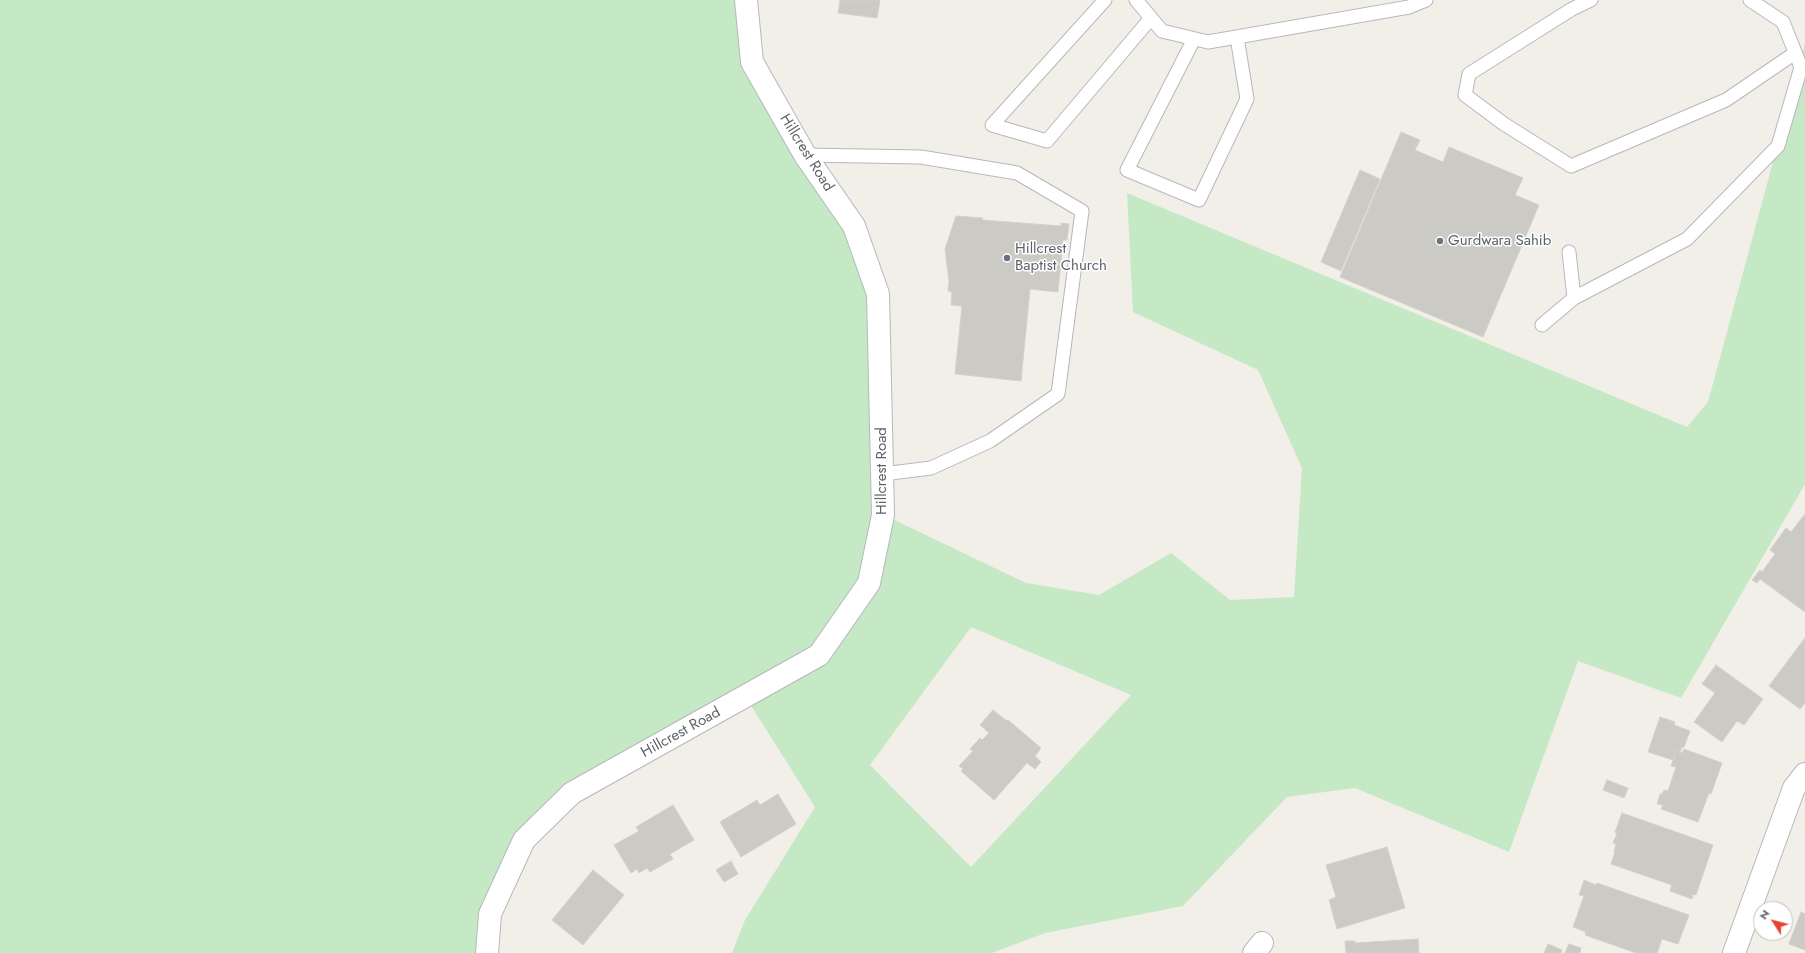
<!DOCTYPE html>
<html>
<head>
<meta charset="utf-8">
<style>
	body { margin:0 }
	#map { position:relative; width:1805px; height:953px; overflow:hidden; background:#f1efe8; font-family:Jost,sans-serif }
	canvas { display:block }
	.north { position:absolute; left:1753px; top:901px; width:40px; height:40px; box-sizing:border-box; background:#fff; border:1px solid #bfc1c3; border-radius:50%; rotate:306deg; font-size:11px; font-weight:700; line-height:16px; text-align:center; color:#5f6368 }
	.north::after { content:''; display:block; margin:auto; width:14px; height:18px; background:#ea4335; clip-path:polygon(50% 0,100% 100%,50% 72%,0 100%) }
</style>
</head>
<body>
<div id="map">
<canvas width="1805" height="953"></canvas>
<div class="north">N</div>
</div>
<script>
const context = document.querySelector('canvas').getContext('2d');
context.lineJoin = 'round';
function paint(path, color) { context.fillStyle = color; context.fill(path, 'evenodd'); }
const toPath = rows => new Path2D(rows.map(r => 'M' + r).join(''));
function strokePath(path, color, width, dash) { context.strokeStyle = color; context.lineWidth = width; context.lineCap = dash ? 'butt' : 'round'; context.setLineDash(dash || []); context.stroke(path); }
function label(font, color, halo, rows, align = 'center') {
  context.font = font + ' Jost,sans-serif'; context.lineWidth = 3; context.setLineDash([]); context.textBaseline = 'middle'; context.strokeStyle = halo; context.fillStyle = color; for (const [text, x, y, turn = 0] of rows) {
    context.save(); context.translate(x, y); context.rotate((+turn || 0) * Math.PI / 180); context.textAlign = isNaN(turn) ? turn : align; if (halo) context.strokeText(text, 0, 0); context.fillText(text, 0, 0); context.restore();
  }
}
paint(toPath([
	[0,0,746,0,752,62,805,155,878,294,884,515,1026,583,1099,595,1171,553,1230,600,1294,597,1302,468,1258,370,1133,312,1127,193,1687,427,1708,402,1805,44,1805,484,1681,698,1578,661,1509,852,1355,788,1287,797,1183,906,1045,933,992,953,732,953,745,920,815,807,745,696,572,793,524,840,487,953,0,953],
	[971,627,1131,695,971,867,870,765]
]), '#c5e8c5');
const building = toPath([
	[840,0,880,0,877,18,838,13,840,0],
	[1401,132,1420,140,1415,150,1443,162,1449,147,1523,178,1515,195,1539,205,1483,337,1340,277,1401,132],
	[1360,170,1380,179,1341,271,1321,262,1360,170],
	[956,216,983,218,982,220,1061,226,1061,223,1069,224,1067,240,1063,240,1058,292,1030,289,1021,381,955,374,962,306,951,305,952,292,948,291,949,282,945,249,956,216],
	[1805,514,1805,612,1760,579,1757,583,1752,580,1760,570,1762,572,1775,554,1770,550,1786,528,1791,532,1805,514],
	[1805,638,1805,703,1800,709,1769,686,1805,638],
	[1716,665,1763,699,1744,725,1737,721,1722,742,1694,722,1715,693,1702,684,1716,665],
	[993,710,1007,721,1008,720,1041,748,1035,756,1041,762,1035,769,1027,763,994,800,961,771,963,769,959,766,973,751,970,749,980,738,982,740,989,733,980,725,993,710],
	[1660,717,1675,722,1674,725,1690,731,1684,747,1682,747,1680,752,1676,751,1673,760,1648,752,1660,717],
	[1684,749,1722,763,1711,794,1709,793,1698,822,1661,809,1663,805,1657,804,1660,794,1662,794,1664,790,1668,791,1676,767,1671,766,1676,751,1682,753,1684,749],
	[1607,780,1628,788,1624,798,1603,790,1607,780],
	[778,794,796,824,741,857,720,822,757,800,760,805,778,794],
	[673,805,694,840,670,854,673,859,650,872,647,868,639,873,637,869,631,873,614,845,639,831,636,827,673,805],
	[1622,813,1713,845,1696,895,1693,894,1692,899,1670,891,1672,885,1611,864,1615,852,1614,851,1616,844,1613,843,1617,834,1615,832,1622,813],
	[1387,847,1405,908,1337,929,1329,900,1336,897,1326,865,1387,847],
	[731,861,738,874,724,882,716,870,731,861],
	[593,870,624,895,583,945,552,920,593,870],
	[1584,880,1596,885,1597,883,1689,915,1678,944,1662,939,1657,953,1636,953,1585,935,1586,932,1573,927,1584,896,1579,895,1584,880],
	[1801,912,1805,914,1805,950,1789,944,1801,912],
	[1418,939,1419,953,1346,953,1345,941,1355,941,1355,943,1418,939],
	[1548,944,1562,950,1561,953,1544,953,1548,944],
	[1569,944,1581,948,1580,953,1565,953,1569,944]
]);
paint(building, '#cccac5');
strokePath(building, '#d6d1c6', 1);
const service = toPath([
	[1105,0,992,125,1047,141,1151,18],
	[1136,0,1162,31,1208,42,1409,7,1426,0],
	[1591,0,1572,9,1469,74,1465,95,1504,124,1571,166,1726,100,1795,53],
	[1194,39,1127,170,1199,200,1247,99,1237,37],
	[805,155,921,157,1017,173,1082,211,1058,394,990,441,931,468,883,474],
	[1569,252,1574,298,1687,239,1778,146,1801,67,1783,22,1750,0],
	[1542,325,1574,298]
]);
const minor = toPath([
	[487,953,490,914,524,840,572,793,819,655,869,583,883,515,878,294,854,226,805,155,752,62,746,0],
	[1254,953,1262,943],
	[1734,953,1794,788,1805,774]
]);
strokePath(service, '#b5b8bc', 15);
strokePath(minor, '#b5b8bc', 24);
strokePath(service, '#fff', 13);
strokePath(minor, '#fff', 22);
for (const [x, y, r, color] of [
	[1440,241,4,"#6b7280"],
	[1007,258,4,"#6b7280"]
]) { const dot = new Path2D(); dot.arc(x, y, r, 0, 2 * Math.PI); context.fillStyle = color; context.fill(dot); strokePath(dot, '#fff', 1.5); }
label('15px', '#5f6368', '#fff', [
	["Hillcrest Road",806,153,58],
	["Hillcrest Road",882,471,-90],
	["Hillcrest Road",681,733,-29]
]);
label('15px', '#5b616d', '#fff', [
	["Gurdwara Sahib",1448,241],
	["Hillcrest",1015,249],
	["Baptist Church",1015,266]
], 'left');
</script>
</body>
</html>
